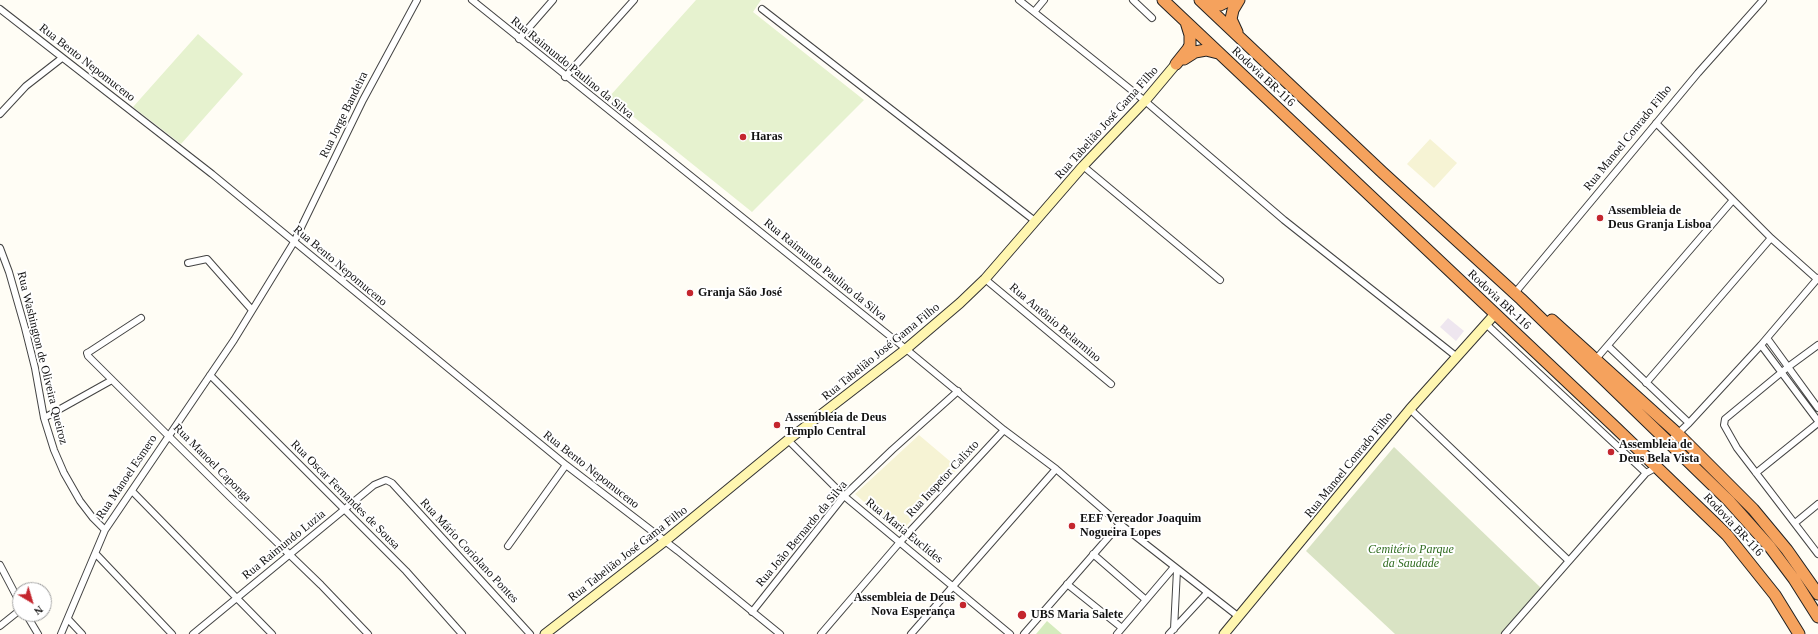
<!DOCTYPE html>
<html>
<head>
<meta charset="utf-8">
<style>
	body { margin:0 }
	#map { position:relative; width:1818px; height:634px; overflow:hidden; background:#fffdf5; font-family:"Times New Roman",serif }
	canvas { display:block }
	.north { position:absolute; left:12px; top:582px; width:40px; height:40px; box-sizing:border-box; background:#fff; border:1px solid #a0a0a0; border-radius:50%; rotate:142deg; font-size:11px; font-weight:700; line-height:16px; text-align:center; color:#111 }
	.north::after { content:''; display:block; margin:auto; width:14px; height:18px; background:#c4262e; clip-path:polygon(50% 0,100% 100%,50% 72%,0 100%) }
</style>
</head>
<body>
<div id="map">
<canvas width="1818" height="634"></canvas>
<div class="north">N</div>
</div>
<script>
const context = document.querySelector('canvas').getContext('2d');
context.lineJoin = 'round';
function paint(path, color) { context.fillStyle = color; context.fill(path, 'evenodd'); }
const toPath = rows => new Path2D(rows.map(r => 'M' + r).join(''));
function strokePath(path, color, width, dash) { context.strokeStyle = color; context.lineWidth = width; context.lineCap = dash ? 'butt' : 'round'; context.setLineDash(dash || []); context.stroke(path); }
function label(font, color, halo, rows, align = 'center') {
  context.font = font + ' "Times New Roman",serif'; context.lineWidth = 4; context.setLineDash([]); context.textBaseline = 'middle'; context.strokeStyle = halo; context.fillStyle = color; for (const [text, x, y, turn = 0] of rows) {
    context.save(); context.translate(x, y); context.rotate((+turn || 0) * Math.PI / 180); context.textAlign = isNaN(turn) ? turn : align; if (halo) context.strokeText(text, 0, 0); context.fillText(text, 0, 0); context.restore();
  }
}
paint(toPath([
	[1448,318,1464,331,1456,341,1440,327]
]), '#eee6ef');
paint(toPath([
	[1430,139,1457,163,1434,188,1407,164],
	[919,435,958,468,900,533,855,494]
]), '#f6f3d4');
paint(toPath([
	[1047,621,1062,634,1036,634]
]), '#d5ebbd');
paint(toPath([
	[1394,447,1541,588,1501,634,1395,634,1306,551]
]), '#d9e3c4');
paint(toPath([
	[696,0,761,0,753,12,864,100,752,212,609,97],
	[198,34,243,74,181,144,133,107]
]), '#e6f2cf');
const street = toPath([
	[472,0,906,349,1004,430,1056,469,1120,524,1239,617],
	[1019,0,1145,101,1284,220,1457,357],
	[1133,0,1152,18],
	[0,9,212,174,566,465,678,551,780,634],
	[762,9,1035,221],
	[1034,12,1044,0],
	[519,39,553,0],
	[565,77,634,0],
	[0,114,26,86,62,58],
	[1656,123,1771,238,1817,279],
	[1083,166,1220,280],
	[0,248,9,272,25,328,35,368,44,418,54,450,64,473,80,501,93,518,105,530],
	[188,263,207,259,252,310],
	[985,279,1111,384],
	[1514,294,1698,73,1763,0],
	[141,318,89,352,87,353,88,356,230,497,321,585,368,634],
	[1486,324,1646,473],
	[1767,338,1818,408],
	[1761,345,1818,421],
	[1818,345,1788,367,1725,419,1724,425,1737,448,1818,554],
	[1608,346,1689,423],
	[1596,359,1733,200],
	[210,375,406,571,462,634],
	[1646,383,1771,238],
	[1410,409,1569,561],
	[44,418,112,380],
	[788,440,844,496,1010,634],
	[1669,442,1689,423,1761,345,1818,278],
	[1756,473,1818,423],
	[132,491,272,634],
	[1795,523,1818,504],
	[508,546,566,465],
	[96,554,172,634],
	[1093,554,1146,600],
	[0,565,20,603],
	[1067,584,1122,628],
	[752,612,844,496,892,450,958,391],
	[26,614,38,634],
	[68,619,82,634],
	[0,626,20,610],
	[1174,629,1177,570],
	[61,634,105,530,234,340,294,242,363,100,417,0],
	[193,634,374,485,386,480,392,483,530,634],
	[821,634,900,542,1004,430],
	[911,634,1056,469],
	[1024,634,1120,524],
	[1117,634,1174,567],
	[1169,634,1207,593],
	[1505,634,1646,473,1657,467]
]);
const secondary = toPath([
	[545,634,665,541,788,440,906,349,960,303,985,279,1083,166,1145,101,1176,64],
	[1224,634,1410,409,1495,314]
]);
const highway = toPath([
	[1163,0,1614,426,1727,535,1775,595,1799,634],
	[1200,0,1382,172,1521,299,1729,501,1770,547,1794,579,1818,617],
	[1203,2,1220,5,1230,0],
	[1237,32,1231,19,1233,10,1239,0],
	[1184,59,1195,52,1206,50,1218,53],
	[1176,64,1188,49,1190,45,1190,35,1186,22],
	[1552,320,1678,434,1753,509,1787,550,1818,594]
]);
strokePath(street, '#444', 8);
strokePath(secondary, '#333', 11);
strokePath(highway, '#222', 13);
strokePath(street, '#fff', 6);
strokePath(secondary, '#fff6b0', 9);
strokePath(highway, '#f5a25d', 11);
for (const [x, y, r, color] of [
	[743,137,4,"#c4262e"],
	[1600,218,4,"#c4262e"],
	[690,293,4,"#c4262e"],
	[777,425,4,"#c4262e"],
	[1611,452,4,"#c4262e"],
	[1072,526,4,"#c4262e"],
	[963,605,4,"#c4262e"],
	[1022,615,5,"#c4262e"]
]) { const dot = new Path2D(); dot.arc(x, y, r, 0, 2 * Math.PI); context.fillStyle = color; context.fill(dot); strokePath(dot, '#fff', 1.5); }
label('12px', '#111', '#fff', [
	["Rua Bento Nepomuceno",87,63,38],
	["Rua Raimundo Paulino da Silva",572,68,39],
	["Rodovia BR-116",1263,77,43],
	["Rua Jorge Bandeira",344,115,-64],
	["Rua Tabelião José Gama Filho",1107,123,-48],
	["Rua Manoel Conrado Filho",1628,138,-51],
	["Rua Bento Nepomuceno",340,266,40],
	["Rua Raimundo Paulino da Silva",825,270,39],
	["Rodovia BR-116",1499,300,43],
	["Rua Antônio Belarmino",1055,323,40],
	["Rua Tabelião José Gama Filho",881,352,-39],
	["Rua Washington de Oliveira Queiroz",42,358,76],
	["Rua Manoel Caponga",212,463,45],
	["Rua Manoel Conrado Filho",1349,465,-51],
	["Rua Bento Nepomuceno",591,470,38],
	["Rua Manoel Esmero",127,477,-56],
	["Rua Inspetor Calixto",943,479,-47],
	["Rua Oscar Fernandes de Sousa",345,495,45],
	["Rodovia BR-116",1733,525,47],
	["Rua Maria Euclides",904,531,39],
	["Rua João Bernardo da Silva",802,534,-50],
	["Rua Raimundo Luzia",284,545,-39],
	["Rua Mário Coriolano Pontes",469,551,47],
	["Rua Tabelião José Gama Filho",628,554,-38]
]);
label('bold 12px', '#111', '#fff', [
	["Haras",751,137],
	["Assembleia de",1608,211],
	["Deus Granja Lisboa",1608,225],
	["Granja São José",698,293],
	["Assembleia de Deus",785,418],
	["Templo Central",785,432],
	["Assembleia de",1619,445],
	["Deus Bela Vista",1619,459],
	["EEF Vereador Joaquim",1080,519],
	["Nogueira Lopes",1080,533],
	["Assembleia de Deus",955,598,"right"],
	["Nova Esperança",955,612,"right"],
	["UBS Maria Salete",1031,615]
], 'left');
label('italic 12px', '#2f6b1f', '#fff', [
	["Cemitério Parque",1411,550],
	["da Saudade",1411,564]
]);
</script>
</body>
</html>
